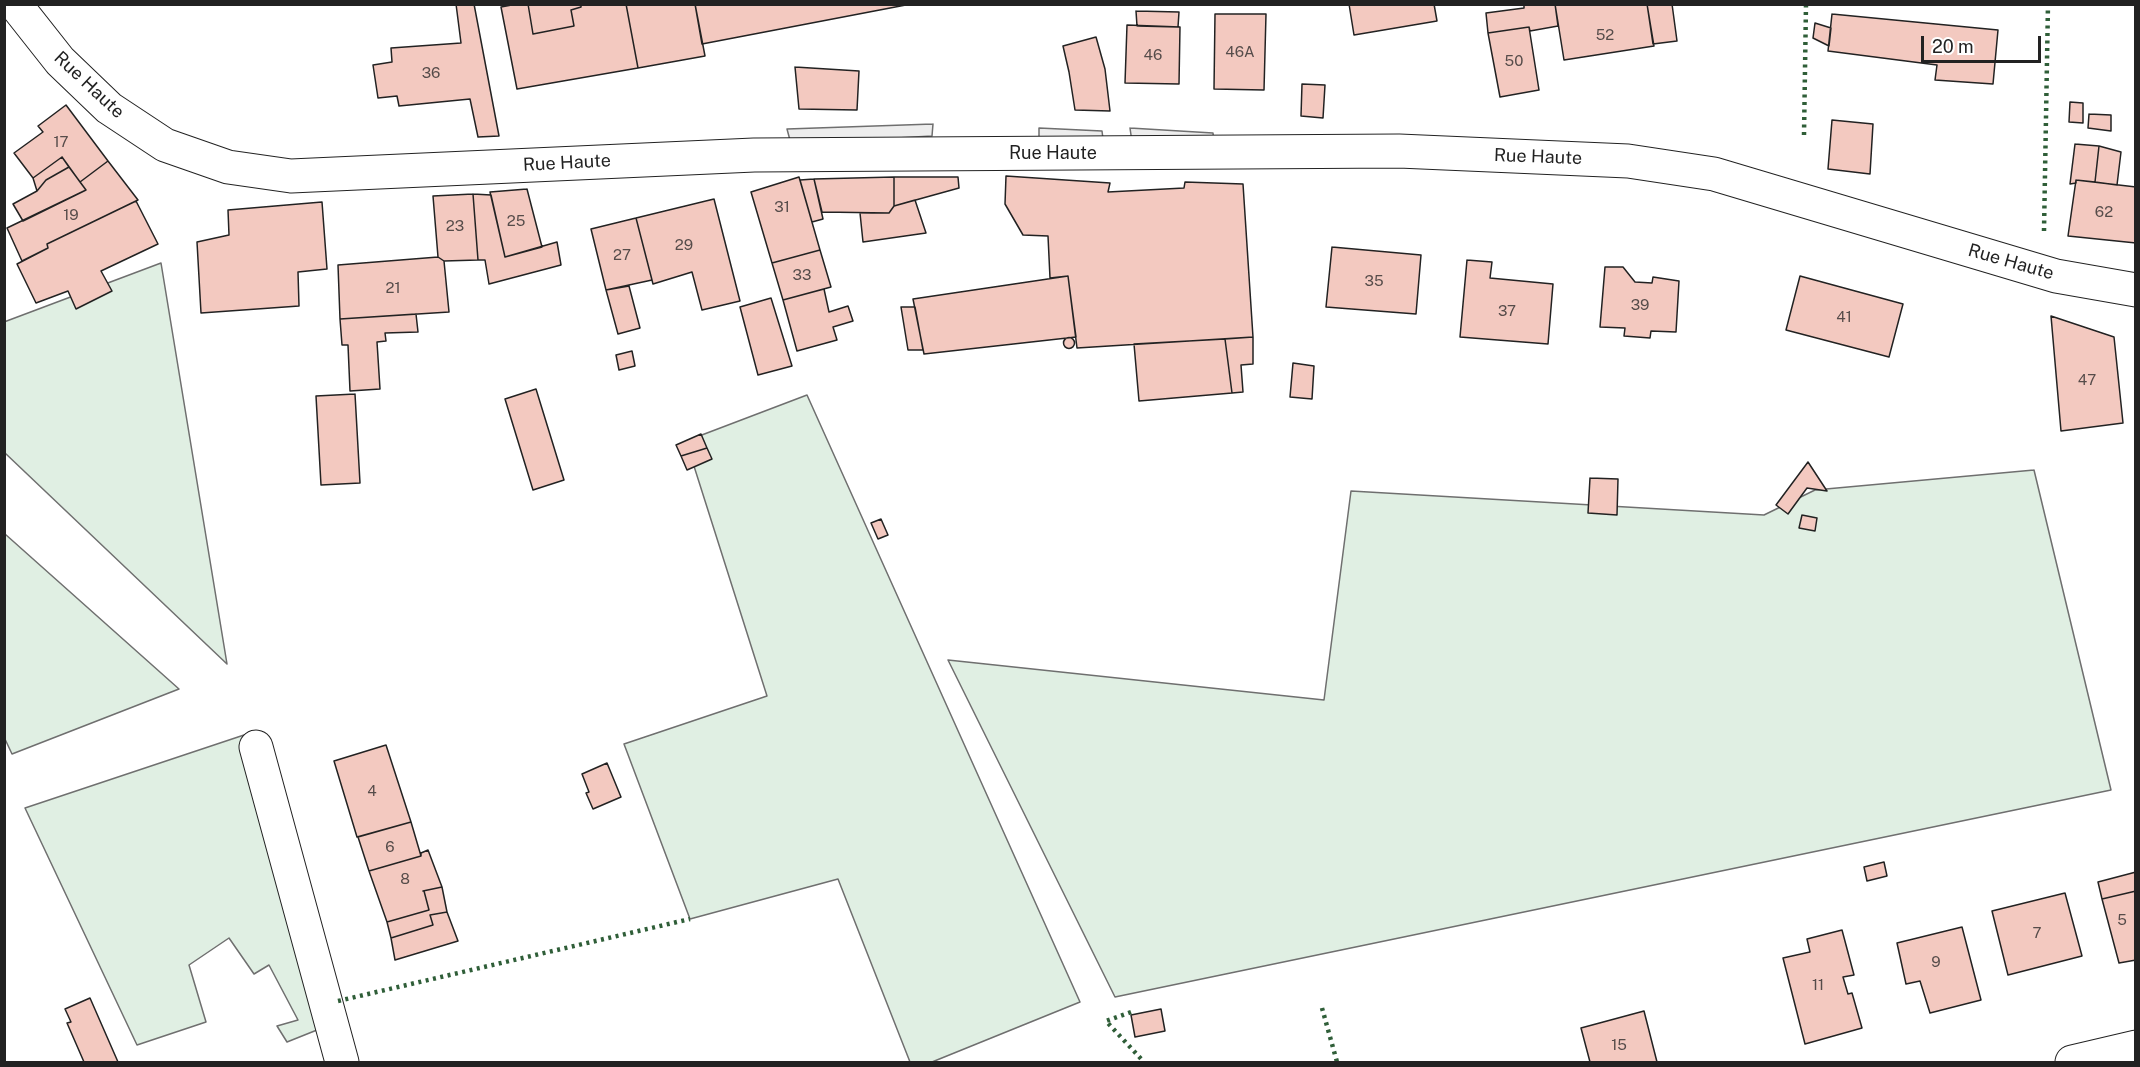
<!DOCTYPE html>
<html>
<head>
<meta charset="utf-8">
<style>
	body { margin:0 }
	#map { position:relative; width:2140px; height:1067px; overflow:hidden; background:#fff; font-family:"Public Sans",sans-serif }
	canvas { display:block }
	.frame { position:absolute; inset:0; border:6px solid #222; pointer-events:none }
	.scale { position:absolute; left:1921px; top:36px; width:120px; height:27px; box-sizing:border-box; border:3px solid #222; border-top:0; padding-left:8px; font-size:18px; line-height:21px; white-space:nowrap; color:#222; -webkit-text-stroke:4px #fff; paint-order:stroke }
</style>
</head>
<body>
<div id="map">
<canvas width="2140" height="1067"></canvas>
<div class="frame"></div>
<div class="scale">20 m</div>
</div>
<script>
const context = document.querySelector('canvas').getContext('2d');
context.lineJoin = 'round';
function paint(path, color) { context.fillStyle = color; context.fill(path, 'evenodd'); }
const toPath = rows => new Path2D(rows.map(r => 'M' + r).join(''));
function strokePath(path, color, width, dash) { context.strokeStyle = color; context.lineWidth = width; context.lineCap = dash ? 'butt' : 'round'; context.setLineDash(dash || []); context.stroke(path); }
function label(font, color, halo, rows, align = 'center') {
  context.font = font + ' "Public Sans",sans-serif'; context.lineWidth = 4.5; context.setLineDash([]); context.textBaseline = 'middle'; context.strokeStyle = halo; context.fillStyle = color; for (const [text, x, y, turn = 0] of rows) {
    context.save(); context.translate(x, y); context.rotate((+turn || 0) * Math.PI / 180); context.textAlign = isNaN(turn) ? turn : align; if (halo) context.strokeText(text, 0, 0); context.fillText(text, 0, 0); context.restore();
  }
}
const green = toPath([
	[161,263,227,664,5,453,4,322,161,263],
	[807,395,1080,1002,932,1062,910,1062,838,879,690,919,624,744,767,696,686,441,807,395],
	[2034,470,2111,790,1115,997,948,660,1324,700,1351,491,1764,515,1815,490,2034,470],
	[5,534,179,689,12,754,4,737,5,534],
	[247,734,332,1024,287,1042,277,1026,298,1020,269,965,254,974,229,938,189,965,206,1022,137,1045,25,808,247,734]
]);
paint(green, '#e0efe3');
strokePath(green, '#6f6f6f', 1.5);
const parking = toPath([
	[933,124,932,136,791,144,787,129,933,124],
	[1039,128,1102,131,1103,139,1039,141,1039,128],
	[1130,128,1213,133,1214,144,1132,142,1130,128]
]);
paint(parking, '#ededed');
strokePath(parking, '#6f6f6f', 1.5);
const building = toPath([
	[456,4,474,4,499,136,478,137,470,99,399,106,397,96,378,98,373,65,392,62,391,48,461,43,456,4],
	[517,4,528,4,533,34,574,26,571,10,581,7,581,4,626,4,638,68,517,89,501,7,517,4],
	[528,4,581,4,581,7,571,10,574,26,533,34,528,4],
	[626,4,695,4,705,56,638,68,626,4],
	[695,4,911,4,702,44,695,4],
	[1349,4,1434,4,1437,21,1354,35,1349,4],
	[1524,4,1555,4,1558,26,1530,31,1529,27,1488,33,1486,13,1524,8,1524,4],
	[1555,4,1647,4,1654,46,1564,60,1555,4],
	[1647,4,1672,4,1677,41,1653,44,1647,4],
	[1136,11,1179,12,1178,27,1137,26,1136,11],
	[1215,14,1266,14,1264,90,1214,89,1215,14],
	[1832,14,1998,30,1993,84,1935,80,1937,65,1828,51,1832,14],
	[1815,23,1831,28,1829,46,1813,38,1815,23],
	[1127,25,1180,27,1179,84,1125,83,1127,25],
	[1529,27,1539,90,1500,97,1488,33,1529,27],
	[1096,37,1105,69,1110,111,1075,110,1069,72,1063,46,1096,37],
	[795,67,859,71,857,110,799,109,795,67],
	[1302,84,1325,85,1323,118,1301,116,1302,84],
	[2070,102,2083,103,2083,123,2069,122,2070,102],
	[66,105,108,161,80,182,62,157,33,178,14,153,43,132,38,126,66,105],
	[2089,114,2111,115,2111,131,2088,128,2089,114],
	[1832,120,1873,124,1870,174,1828,169,1832,120],
	[2075,144,2099,146,2095,182,2076,180,2076,183,2070,184,2075,144],
	[2099,146,2121,152,2117,185,2095,182,2099,146],
	[62,157,69,167,46,180,37,191,33,178,62,157],
	[108,161,138,200,47,244,48,248,22,261,7,228,86,190,80,182,108,161],
	[69,167,86,190,23,221,13,204,37,191,46,180,69,167],
	[1006,176,1110,183,1108,192,1184,188,1185,182,1243,184,1253,337,1077,348,1068,276,1050,278,1048,236,1023,235,1005,204,1006,176],
	[799,177,820,250,772,263,751,192,799,177],
	[894,177,958,177,959,188,894,206,894,177],
	[894,177,894,206,889,213,822,212,814,179,894,177],
	[814,179,823,219,812,222,800,180,814,179],
	[2076,180,2136,187,2136,243,2068,236,2076,180],
	[527,189,542,247,505,257,490,192,527,189],
	[473,194,478,260,444,261,438,257,433,196,473,194],
	[473,194,491,195,505,257,557,242,561,265,489,284,485,260,478,260,473,194],
	[714,199,740,301,702,310,692,272,653,284,636,218,714,199],
	[915,200,926,233,863,242,860,213,889,213,894,206,915,200],
	[136,201,158,244,101,271,112,291,76,309,68,291,36,303,17,264,48,248,47,244,136,201],
	[322,202,327,269,298,272,299,306,201,313,197,242,229,235,228,210,322,202],
	[636,218,652,280,606,290,591,229,636,218],
	[1332,247,1421,255,1416,314,1326,307,1332,247],
	[820,250,831,287,783,300,772,263,820,250],
	[438,257,444,261,449,312,340,319,338,265,438,257],
	[1467,260,1492,262,1490,278,1553,284,1548,344,1460,337,1467,260],
	[1605,267,1623,267,1635,282,1652,283,1653,277,1679,281,1676,332,1651,331,1650,338,1624,336,1625,328,1600,327,1605,267],
	[1068,276,1076,337,924,354,913,299,1068,276],
	[1800,276,1903,304,1889,357,1786,330,1800,276],
	[629,286,640,328,618,334,606,290,629,286],
	[824,289,829,312,848,306,853,321,833,327,837,340,797,351,783,300,824,289],
	[771,298,792,366,758,375,740,307,771,298],
	[901,307,915,307,923,350,908,350,901,307],
	[416,314,418,332,385,333,386,341,377,342,380,389,350,391,348,345,342,345,340,319,416,314],
	[2051,316,2114,337,2123,423,2061,431,2051,316],
	[1253,337,1253,364,1241,365,1243,392,1232,393,1225,339,1253,337],
	'1063.5 343a5.5 5.5 0 1 1 11 0a5.5 5.5 0 1 1-11 0Z',
	[1225,339,1232,393,1139,401,1134,344,1225,339],
	[632,351,635,366,619,370,616,355,632,351],
	[1293,363,1314,366,1312,399,1290,397,1293,363],
	[536,389,564,480,533,490,505,399,536,389],
	[355,394,360,483,321,485,316,396,355,394],
	[701,434,707,448,681,456,676,445,701,434],
	[707,448,712,459,687,470,681,456,707,448],
	[1808,462,1827,491,1807,488,1788,514,1776,505,1808,462],
	[1590,478,1618,479,1617,515,1588,513,1590,478],
	[1802,515,1817,518,1815,531,1799,528,1802,515],
	[881,519,888,535,878,539,871,523,881,519],
	[386,745,411,822,357,837,334,761,386,745],
	[607,763,621,797,593,809,586,793,589,792,582,774,607,763],
	[411,822,421,856,369,871,358,837,411,822],
	[428,850,442,887,423,891,424,891,429,910,387,922,369,871,421,856,421,853,428,850],
	[1884,862,1887,876,1867,881,1864,867,1884,862],
	[2136,872,2136,891,2102,899,2098,882,2136,872],
	[442,887,447,912,430,915,433,925,391,938,387,922,429,910,424,891,423,891,442,887],
	[2136,891,2136,960,2119,963,2102,899,2136,891],
	[2065,893,2082,956,2008,975,1992,911,2065,893],
	[447,912,458,941,395,960,391,938,433,925,430,915,447,912],
	[1962,927,1981,1000,1930,1013,1920,981,1906,984,1897,943,1962,927],
	[1842,930,1854,975,1843,977,1848,994,1852,993,1862,1028,1805,1044,1783,958,1810,952,1807,939,1842,930],
	[90,998,118,1062,84,1062,67,1023,71,1022,65,1009,90,998],
	[1161,1009,1165,1031,1135,1037,1131,1015,1161,1009],
	[1644,1011,1657,1062,1590,1062,1581,1028,1644,1011]
]);
paint(building, '#f3c9c0');
strokePath(building, '#222', 1.5);
const minor = toPath([
	[15,4,60,61,109,108,165,145,228,167,291,176,754,155,1399,151,1628,161,1714,174,2056,276,2136,290],
	[256,747,342,1062],
	[2072,1062,2136,1047]
]);
strokePath(minor, '#222', 35);
strokePath(minor, '#fff', 33);
strokePath(toPath([
	[1804,135,1806,4],
	[2044,231,2048,4],
	[338,1001,690,919],
	[1322,1008,1337,1062],
	[1131,1012,1106,1021,1144,1062]
]), '#2f5e38', 4.5, [3, 4.5]);
label('15px', '#564c4a', null, [
	["52",1605,35],
	["46A",1240,52],
	["46",1153,55],
	["50",1514,61],
	["36",431,73],
	["17",61,142],
	["31",782,207],
	["62",2104,212],
	["19",71,215],
	["25",516,221],
	["23",455,226],
	["29",684,245],
	["27",622,255],
	["33",802,275],
	["35",1374,281],
	["21",393,288],
	["39",1640,305],
	["37",1507,311],
	["41",1844,317],
	["47",2087,380],
	["4",372,791],
	["6",390,847],
	["8",405,879],
	["5",2122,920],
	["7",2037,933],
	["9",1936,962],
	["11",1818,985],
	["15",1619,1045]
]);
label('18px', '#222', '#fff', [
	["Rue Haute",89,85,43],
	["Rue Haute",1053,153],
	["Rue Haute",1538,157,2],
	["Rue Haute",567,163,-3],
	["Rue Haute",2011,262,16]
]);
</script>
</body>
</html>
